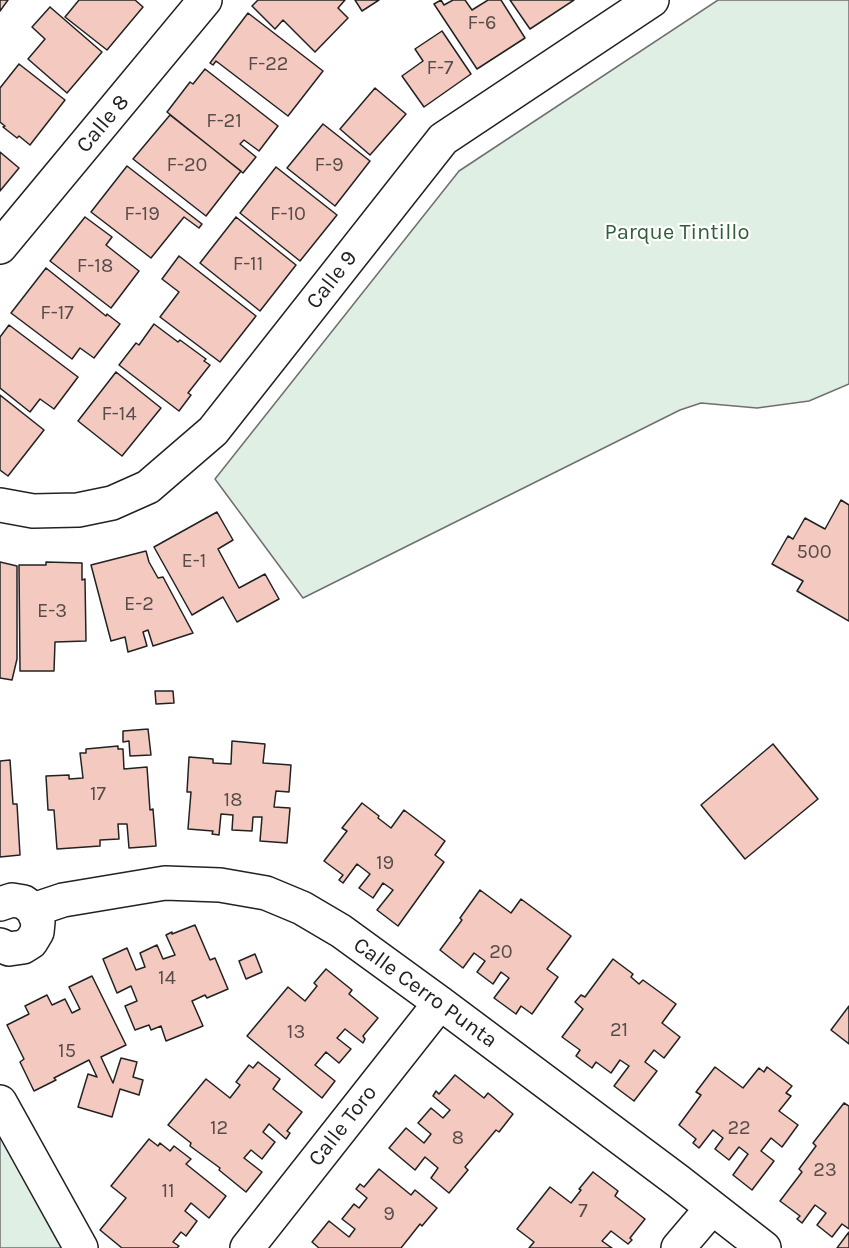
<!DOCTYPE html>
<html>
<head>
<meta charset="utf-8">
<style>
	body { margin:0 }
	canvas { display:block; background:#fff }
</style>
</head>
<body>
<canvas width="849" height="1248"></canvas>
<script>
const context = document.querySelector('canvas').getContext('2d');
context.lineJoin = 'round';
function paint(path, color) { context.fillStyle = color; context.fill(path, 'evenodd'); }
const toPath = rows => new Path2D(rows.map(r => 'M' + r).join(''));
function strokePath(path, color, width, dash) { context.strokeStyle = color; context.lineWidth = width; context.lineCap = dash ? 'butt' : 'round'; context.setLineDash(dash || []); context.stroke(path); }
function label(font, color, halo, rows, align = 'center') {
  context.font = font + ' Karla,sans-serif'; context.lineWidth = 4.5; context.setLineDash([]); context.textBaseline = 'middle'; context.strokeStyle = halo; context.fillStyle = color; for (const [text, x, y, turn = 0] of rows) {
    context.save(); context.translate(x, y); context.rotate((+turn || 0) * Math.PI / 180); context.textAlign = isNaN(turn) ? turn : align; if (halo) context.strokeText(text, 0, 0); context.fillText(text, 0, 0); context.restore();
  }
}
const green = toPath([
	[718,0,849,0,849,384,809,401,757,408,701,403,680,410,303,598,215,479,459,171,718,0],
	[0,1129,64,1248,0,1248,0,1129]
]);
paint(green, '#e0efe3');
strokePath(green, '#6f6f6f', 1.5);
const building = toPath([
	[0,0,8,0,0,11,0,0],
	[79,0,135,0,143,7,107,50,65,17,79,0],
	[258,0,345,0,338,8,348,18,315,52,283,20,275,29,252,6,258,0],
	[355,0,379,0,362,11,355,0],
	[441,0,444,5,453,0,465,0,472,10,488,0,501,0,525,38,477,69,434,4,441,0],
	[510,0,574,0,530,29,510,0],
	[50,7,102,52,67,93,28,59,45,39,32,27,50,7],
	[248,13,323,71,288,116,216,61,213,65,210,63,248,13],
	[442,31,471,74,424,107,402,76,423,61,415,49,442,31],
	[19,64,65,100,30,145,19,136,17,138,3,127,5,126,0,122,0,88,19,64],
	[205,69,278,126,259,151,244,140,240,144,256,157,243,173,167,112,190,82,193,84,205,69],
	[375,88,406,114,370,155,340,129,375,88],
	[170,115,241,171,206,216,133,159,170,115],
	[323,124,370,161,335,206,287,168,323,124],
	[0,152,19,168,0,191,0,152],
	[127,166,202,224,199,228,184,217,151,258,91,212,127,166],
	[276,167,337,215,300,261,240,213,276,167],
	[85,217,112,237,106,245,139,271,111,308,50,261,85,217],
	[236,217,296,265,260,311,200,263,236,217],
	[179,256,256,316,220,362,160,317,179,292,162,279,179,256],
	[46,268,106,316,107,314,120,324,94,358,80,348,72,359,11,313,46,268],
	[154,324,178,342,180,340,206,359,204,361,210,365,188,393,191,395,179,411,119,365,136,343,139,345,154,324],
	[9,325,78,377,54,409,40,399,30,412,0,388,0,337,9,325],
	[116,372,161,408,122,456,78,421,116,372],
	[0,395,44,430,8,476,0,470,0,395],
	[841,500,849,505,849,621,797,591,803,581,772,564,788,536,793,539,805,518,825,529,841,500],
	[217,512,233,540,218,549,239,588,265,574,279,599,237,622,223,597,192,615,154,547,217,512],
	[146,551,149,562,158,578,163,577,193,633,153,646,148,630,143,632,147,646,128,652,125,637,111,641,91,565,146,551],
	[0,562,17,566,17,659,12,680,0,678,0,562],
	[46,562,82,563,82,580,85,579,86,641,55,642,54,671,20,671,19,565,46,565,46,562],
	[155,691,173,691,174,703,156,704,155,691],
	[148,729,151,755,130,756,129,741,123,742,123,731,148,729],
	[232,741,265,744,263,763,291,765,289,792,276,791,274,807,290,808,287,843,260,841,262,817,253,817,252,831,232,830,233,815,221,814,219,835,212,834,213,831,188,829,191,792,187,792,189,757,213,759,213,763,231,764,232,741],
	[773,744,818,799,745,859,701,805,773,744],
	[118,746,118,749,123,749,124,769,147,767,150,810,153,809,156,846,129,848,127,824,118,824,119,839,100,840,100,846,57,849,54,810,48,810,46,776,69,775,69,779,83,778,80,753,86,753,86,749,118,746],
	[10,760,13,804,17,804,20,855,0,857,0,761,10,760],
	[362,803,379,816,378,818,391,828,404,810,445,841,435,855,444,862,398,926,377,910,393,890,383,883,373,898,359,888,370,874,357,864,343,883,339,880,343,875,324,861,347,831,342,828,362,803],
	[480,890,511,913,521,899,571,936,547,969,558,977,532,1014,521,1006,516,1014,494,998,509,978,501,972,493,984,477,972,485,961,474,953,463,968,440,950,462,920,460,918,480,890],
	[195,925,210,960,215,958,228,989,207,998,205,995,192,1001,203,1026,166,1041,161,1026,151,1030,149,1025,135,1030,125,1006,137,1001,131,986,117,993,103,959,127,948,136,970,145,967,140,953,157,945,163,959,175,955,166,935,172,932,172,934,195,925],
	[255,954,262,972,246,979,239,961,255,954],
	[613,959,633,974,631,977,639,984,643,980,676,1004,662,1023,680,1037,664,1058,654,1050,645,1062,657,1071,634,1101,614,1086,629,1066,620,1060,611,1073,596,1062,592,1068,576,1056,580,1050,562,1037,583,1009,575,1002,581,995,585,997,613,959],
	[326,969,352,990,349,994,378,1018,363,1036,365,1039,363,1043,345,1029,337,1038,351,1049,339,1063,326,1052,315,1065,335,1081,322,1098,247,1036,288,987,305,1001,317,986,314,983,326,969],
	[92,976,126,1045,101,1057,113,1083,121,1058,137,1062,133,1077,143,1080,139,1095,120,1089,112,1117,78,1107,88,1074,97,1077,89,1060,54,1078,56,1080,34,1091,20,1062,24,1059,7,1025,29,1014,25,1006,47,995,52,1005,65,999,72,1013,80,1009,69,987,92,976],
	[849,1006,849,1044,831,1030,849,1006],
	[258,1062,280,1079,273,1089,302,1112,287,1131,290,1133,286,1139,269,1124,263,1132,275,1142,262,1159,251,1150,244,1158,262,1172,246,1192,219,1170,220,1168,190,1146,191,1143,168,1125,206,1079,230,1098,240,1085,236,1082,249,1065,253,1068,258,1062],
	[715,1067,743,1088,759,1068,764,1072,767,1067,792,1086,786,1093,791,1096,779,1111,798,1125,782,1147,771,1138,761,1151,774,1161,752,1190,733,1175,748,1154,739,1147,729,1160,715,1149,723,1138,713,1130,699,1148,693,1143,696,1139,679,1125,701,1095,696,1092,715,1067],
	[455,1075,484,1098,488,1093,513,1114,499,1132,496,1130,465,1167,468,1170,449,1193,431,1178,438,1168,425,1157,415,1170,389,1148,406,1128,424,1143,431,1134,418,1123,431,1108,443,1118,450,1110,433,1096,436,1091,439,1094,455,1075],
	[844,1103,849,1106,849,1229,842,1224,832,1237,817,1225,826,1213,815,1205,802,1223,797,1219,800,1216,780,1201,802,1172,799,1169,816,1146,813,1143,844,1103],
	[149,1139,158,1146,160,1143,170,1151,174,1146,191,1159,186,1164,226,1196,209,1218,191,1203,185,1211,197,1221,186,1236,181,1232,173,1242,179,1246,177,1248,122,1248,100,1230,126,1198,111,1186,149,1139],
	[379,1169,411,1195,415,1190,437,1208,422,1226,420,1224,401,1248,319,1248,312,1242,329,1221,349,1237,355,1229,342,1219,354,1204,359,1208,367,1198,356,1189,360,1184,364,1187,379,1169],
	[593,1172,618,1191,615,1196,645,1219,630,1238,632,1240,628,1244,611,1231,602,1241,612,1248,529,1248,534,1242,517,1229,550,1187,571,1203,581,1190,579,1189,593,1172],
	[849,1232,849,1248,837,1248,849,1232]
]);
paint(building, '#f3c9c0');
strokePath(building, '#222', 1.5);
const minor = toPath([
	[0,247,205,0],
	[0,505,33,511,78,510,112,503,148,487,213,431,443,139,652,0],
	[0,904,12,900,24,902,33,910,38,922,37,932,31,942,23,947,9,949,0,945],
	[33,910,63,900,165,883,220,885,266,893,302,908,341,931,440,1003,678,1181,764,1248],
	[0,1102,81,1248],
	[247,1248,440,1003],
	[678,1248,712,1208]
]);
strokePath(minor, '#222', 36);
strokePath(minor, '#fff', 33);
label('20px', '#564c4a', null, [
	["F-6",482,23],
	["F-22",268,64],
	["F-7",440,68],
	["F-21",224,121],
	["F-20",187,165],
	["F-9",329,165],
	["F-19",142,214],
	["F-10",288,214],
	["F-11",248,264],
	["F-18",95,266],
	["F-17",57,313],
	["F-14",119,414],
	["500",814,552],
	["E-1",194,561],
	["E-2",139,604],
	["E-3",52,611],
	["17",98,794],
	["18",233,800],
	["19",385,863],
	["20",501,952],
	["14",167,978],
	["21",619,1030],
	["13",296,1032],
	["15",67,1051],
	["12",219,1128],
	["22",739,1128],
	["8",458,1138],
	["23",825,1170],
	["11",168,1191],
	["7",583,1211],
	["9",389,1214]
]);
label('22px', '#222', '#fff', [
	["Calle 8",103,124,-50],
	["Calle 9",332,280,-52],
	["Calle Cerro Punta",425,993,36],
	["Calle Toro",343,1126,-52]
]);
label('22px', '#2f5e38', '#fff', [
	["Parque Tintillo",677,233]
]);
</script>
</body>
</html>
